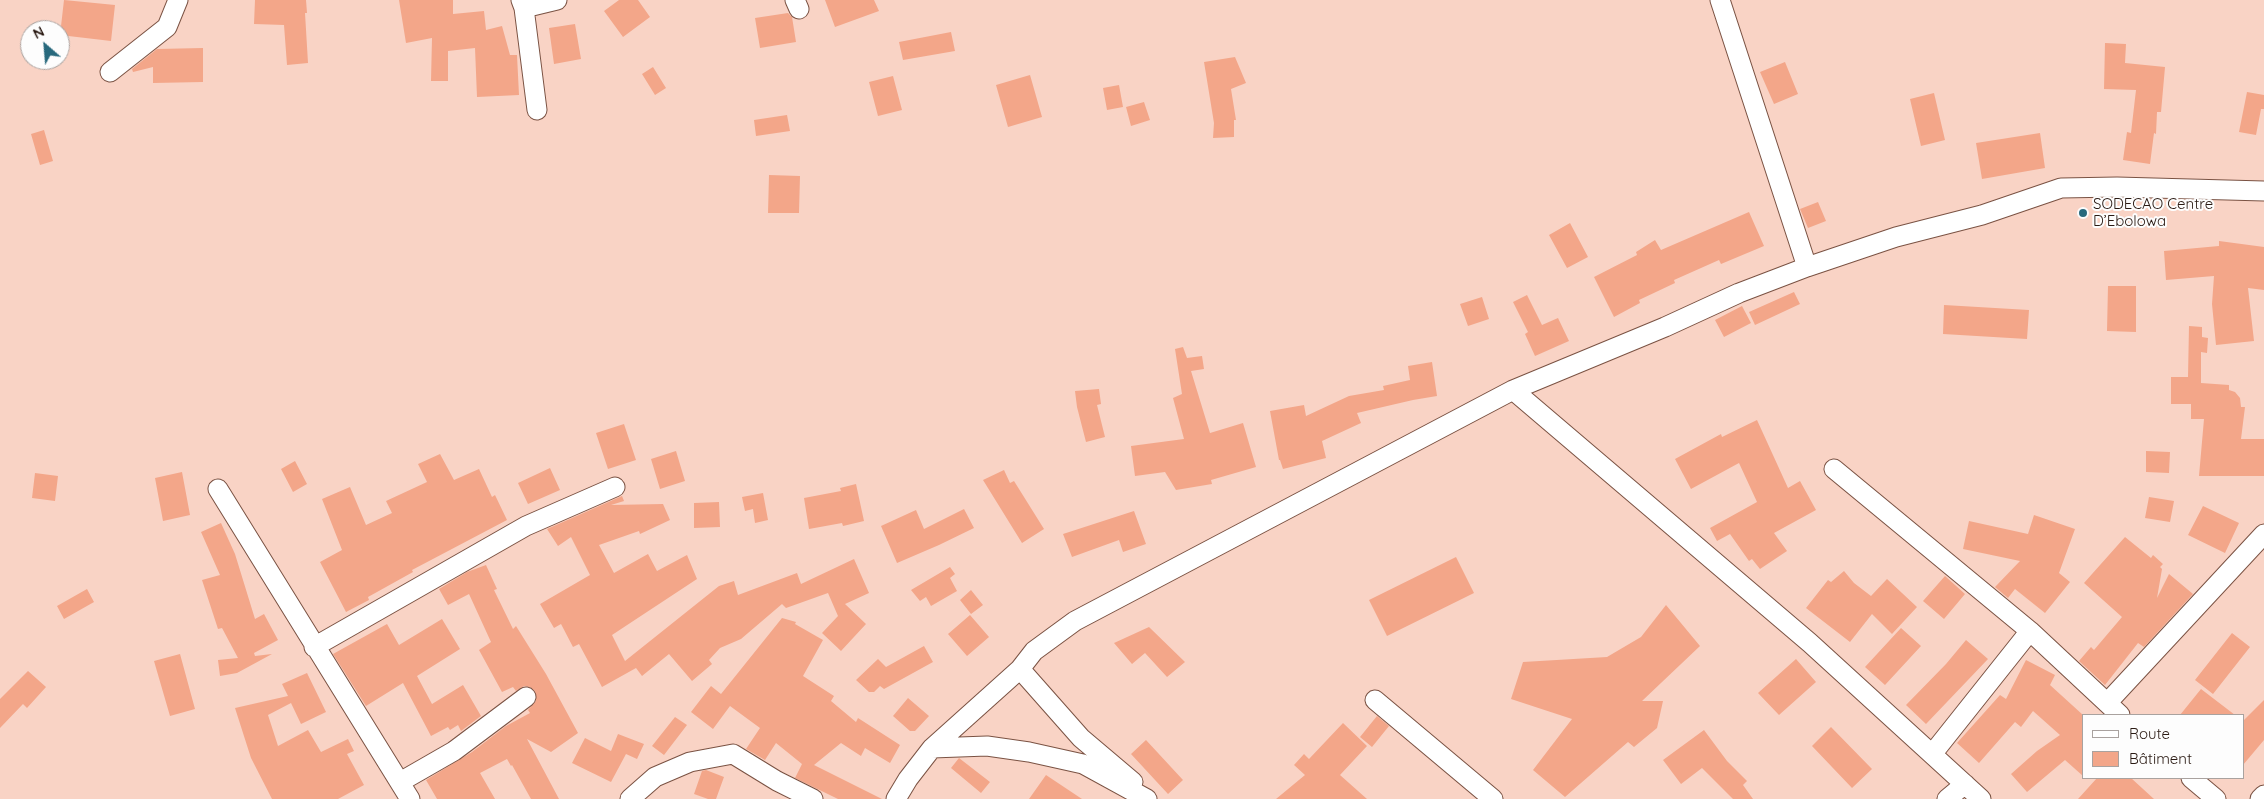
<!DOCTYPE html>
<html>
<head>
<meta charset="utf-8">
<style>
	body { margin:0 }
	#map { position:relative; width:2264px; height:799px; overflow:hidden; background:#f9d3c5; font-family:Quicksand,sans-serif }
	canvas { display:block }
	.legend { position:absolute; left:2082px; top:714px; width:162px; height:65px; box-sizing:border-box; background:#fdfdfd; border:1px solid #a9a29f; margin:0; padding:6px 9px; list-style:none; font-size:15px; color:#2a1a13 }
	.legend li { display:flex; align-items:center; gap:10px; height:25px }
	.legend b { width:25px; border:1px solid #a9a29f }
	.north { position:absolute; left:20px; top:20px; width:50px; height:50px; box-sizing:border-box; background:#fdfdfd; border:1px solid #a9a29f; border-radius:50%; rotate:333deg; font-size:14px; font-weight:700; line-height:20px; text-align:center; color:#2a1a13 }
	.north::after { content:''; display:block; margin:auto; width:18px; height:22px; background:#28697d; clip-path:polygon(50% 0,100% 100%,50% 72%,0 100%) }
</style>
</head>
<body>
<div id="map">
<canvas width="2264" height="799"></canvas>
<ul class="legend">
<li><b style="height:6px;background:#fff"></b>Route</li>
<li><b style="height:14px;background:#f3a689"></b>Bâtiment</li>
</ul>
<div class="north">N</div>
</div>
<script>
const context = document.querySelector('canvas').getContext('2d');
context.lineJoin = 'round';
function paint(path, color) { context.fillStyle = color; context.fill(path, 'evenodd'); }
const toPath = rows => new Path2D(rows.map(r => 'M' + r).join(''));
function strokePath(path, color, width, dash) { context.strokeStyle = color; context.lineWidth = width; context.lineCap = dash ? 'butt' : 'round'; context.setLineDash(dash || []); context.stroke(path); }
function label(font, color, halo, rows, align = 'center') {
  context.font = font + ' Quicksand,sans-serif'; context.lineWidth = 4; context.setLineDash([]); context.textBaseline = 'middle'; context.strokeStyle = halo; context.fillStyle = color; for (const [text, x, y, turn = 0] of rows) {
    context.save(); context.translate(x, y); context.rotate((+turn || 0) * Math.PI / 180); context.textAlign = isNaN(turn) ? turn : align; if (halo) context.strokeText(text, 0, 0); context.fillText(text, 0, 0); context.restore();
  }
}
paint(toPath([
	[64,0,115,5,111,41,60,35],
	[255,0,306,0,307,13,305,13,308,63,287,65,284,25,254,24],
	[399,0,453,0,453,14,484,11,486,30,502,26,510,55,517,55,519,95,477,97,475,48,448,51,448,81,431,81,432,38,406,43],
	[619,0,638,0,650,17,623,37,604,11],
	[825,0,874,0,879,11,835,27],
	[788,13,792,17,796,42,760,48,755,18],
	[575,24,581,59,554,64,549,28],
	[951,32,955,51,903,60,899,42],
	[2105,43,2126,44,2125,63,2165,67,2161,112,2157,112,2156,134,2154,133,2150,164,2123,160,2127,132,2131,133,2136,90,2104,89],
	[203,48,203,82,153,83,153,67,133,72,132,69,157,49],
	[1235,57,1246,83,1231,89,1236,120,1234,120,1234,137,1213,138,1214,123,1204,62],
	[1785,62,1798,94,1774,104,1760,72],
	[653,67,666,88,655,95,642,74],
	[1030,75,1042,117,1008,127,996,85],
	[893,76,902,110,878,116,869,82],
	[1119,85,1123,107,1107,110,1103,88],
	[2247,92,2264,95,2264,109,2261,109,2256,135,2239,132],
	[1934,93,1945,140,1921,146,1910,99],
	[1144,102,1150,120,1131,126,1126,107],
	[787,115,790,131,756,136,754,120],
	[44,130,53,161,40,165,31,134],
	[2040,133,2045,168,1982,179,1976,143],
	[769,175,800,176,799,213,768,213],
	[1818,202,1826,221,1808,228,1800,209],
	[1749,212,1764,246,1721,264,1719,260,1674,280,1675,283,1639,300,1640,303,1614,317,1594,277,1637,255,1636,252,1655,240,1661,250],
	[1570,223,1588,257,1567,268,1549,235],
	[2219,241,2264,247,2264,290,2248,288,2254,341,2216,345,2212,304,2214,276,2166,280,2164,251,2219,246],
	[2108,286,2136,286,2136,332,2107,331],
	[1794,292,1800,304,1755,325,1749,312],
	[1527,295,1542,325,1558,318,1569,341,1535,356,1525,334,1528,332,1513,302],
	[1482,297,1489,319,1468,326,1460,304],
	[1944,305,2029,310,2027,339,1943,334],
	[1742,306,1751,323,1724,337,1715,320],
	[2189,326,2202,327,2202,337,2208,338,2207,353,2201,352,2201,383,2229,385,2229,390,2235,392,2240,398,2241,407,2245,407,2241,439,2264,439,2264,476,2199,476,2204,419,2191,419,2191,404,2171,404,2171,377,2188,377],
	[1183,347,1187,358,1202,356,1204,369,1191,371,1210,433,1243,423,1256,467,1211,480,1212,484,1176,490,1165,472,1135,476,1131,446,1184,439,1173,398,1182,394,1175,349],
	[1432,362,1437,396,1413,400,1357,413,1361,423,1322,441,1326,458,1283,469,1280,460,1279,460,1270,411,1304,405,1306,416,1349,396,1384,390,1383,386,1410,380,1408,366],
	[1099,389,1101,404,1097,405,1105,437,1086,442,1077,407,1075,391],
	[1757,420,1788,488,1800,481,1816,510,1774,533,1787,551,1760,569,1752,559,1749,561,1730,534,1717,541,1710,528,1757,502,1739,463,1691,489,1675,459,1721,434,1722,437],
	[624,424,636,460,608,469,596,433],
	[676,451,685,481,660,489,651,459],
	[2146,451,2170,452,2169,473,2146,472],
	[440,454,454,480,479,469,492,497,495,495,507,520,412,570,413,572,368,597,369,600,346,612,320,562,342,550,322,499,350,487,366,525,392,513,386,501,427,482,418,464],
	[295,461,307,484,293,492,281,469],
	[550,468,560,490,528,504,518,483],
	[1004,470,1010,483,1014,481,1044,529,1022,543,983,480],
	[182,472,190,515,163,521,155,478],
	[35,473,58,476,55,501,32,498],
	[856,484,864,521,843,526,842,523,809,529,804,498,841,491,840,488],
	[763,493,768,520,755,523,753,509,745,511,742,497],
	[622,496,624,501,611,505,663,504,670,520,640,534,639,531,599,545,614,573,648,554,657,571,687,555,697,579,612,635,625,661,719,586,734,581,738,595,797,573,801,584,854,559,869,593,845,604,866,624,841,651,822,633,838,616,828,593,786,608,782,604,741,639,720,648,709,660,712,664,692,681,669,654,642,676,636,668,602,687,579,644,573,647,561,624,554,628,540,604,590,575,571,537,558,546,547,529],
	[2149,497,2174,501,2170,522,2145,518],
	[719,502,720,527,694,528,694,503],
	[2203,506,2239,523,2225,553,2188,535],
	[964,509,974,528,939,545,897,563,881,526,916,510,924,529],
	[1134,511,1146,544,1123,552,1119,540,1072,557,1063,534],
	[2034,515,2075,529,2059,573,2070,582,2045,613,2015,589,2008,598,1995,587,2020,561,1963,549,1969,521,2028,534],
	[221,523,235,554,255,619,264,614,278,640,254,653,255,656,272,654,237,673,220,676,218,660,238,658,222,628,218,629,202,580,220,575,201,532],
	[2125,537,2151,558,2153,555,2163,564,2160,567,2162,569,2157,598,2169,574,2193,594,2144,647,2138,643,2105,685,2079,661,2091,647,2094,650,2122,617,2084,583],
	[1456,557,1474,593,1387,636,1369,600],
	[486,565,497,589,494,590,513,629,516,626,546,674,578,733,551,752,527,739,559,799,531,799,512,765,511,766,507,759,480,773,495,799,437,799,426,780,472,752,506,726,530,713,528,710,536,701,535,691,530,687,524,686,516,691,513,687,502,692,479,650,491,642,469,594,448,605,439,589,467,572],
	[950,567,955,574,950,578,957,591,931,606,926,597,920,601,911,590],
	[1844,571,1854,583,1871,596,1887,579,1917,607,1892,634,1872,614,1850,642,1806,608,1828,580,1831,582],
	[1945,576,1965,594,1944,619,1923,601],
	[87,589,94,602,64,619,57,606],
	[971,590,983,605,971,614,960,600],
	[1666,605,1700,646,1642,701,1663,701,1657,728,1634,747,1628,742,1565,797,1533,770,1572,719,1511,699,1523,662,1607,657,1641,637],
	[970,615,989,637,967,656,948,634],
	[782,618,796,622,795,624,823,640,803,676,834,696,831,701,856,722,858,718,900,745,890,763,865,748,861,756,841,743,814,765,882,799,838,799,795,778,802,764,776,743,765,760,746,749,760,728,730,706,713,729,691,712,711,686,721,694],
	[442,619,460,649,417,676,432,704,463,685,481,716,461,731,458,725,450,730,448,727,431,736,403,683,366,706,333,654,387,624,399,645],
	[1149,627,1185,662,1167,677,1145,653,1132,664,1114,643],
	[1901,628,1921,646,1885,685,1865,667],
	[2232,633,2250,647,2213,694,2195,680],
	[1966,640,1988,659,1926,724,1906,705,1946,664],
	[924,646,933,662,884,689,880,686,874,692,869,692,856,680,878,659,886,667],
	[180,654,195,709,170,716,154,661],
	[1796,659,1816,682,1779,715,1758,693],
	[2026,660,2055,675,2050,685,2083,715,2083,776,2065,760,2027,792,2011,774,2037,751,2060,735,2033,711,2021,727,2015,722,1979,763,1957,743,2000,695,2006,699],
	[28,671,46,687,27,708,23,704,0,728,0,699],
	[307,673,326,712,301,724,291,703,268,715,278,746,308,730,321,752,348,739,354,751,347,754,364,785,338,799,272,799,251,758,235,708,288,696,282,684],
	[2201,689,2235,715,2180,715],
	[908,698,929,716,915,731,910,731,893,716],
	[2264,700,2264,740,2243,765,2243,721],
	[1377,716,1389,726,1372,747,1360,737],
	[675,717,687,725,664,755,652,746],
	[1343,723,1367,746,1340,775,1367,799,1276,799,1305,775,1294,765,1304,754,1309,759],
	[1831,727,1872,769,1852,788,1812,746],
	[1704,730,1727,761,1747,781,1743,785,1753,799,1733,799,1702,768,1681,784,1663,760],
	[618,734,644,744,637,759,626,754,611,782,572,763,585,738,611,751],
	[1146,740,1183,780,1168,794,1131,754],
	[959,758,990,782,981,793,951,768],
	[706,770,724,777,716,799,708,799,694,794,702,771],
	[1046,775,1082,799,1029,799],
	[2097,778,2131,778,2154,799,2078,799]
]), '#f3a689');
const street = toPath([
	[521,0,524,8,537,110],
	[795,0,799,9],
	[1720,0,1807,267],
	[524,8,557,0],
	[110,72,167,27,178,0],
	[1513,390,1810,643,1981,799],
	[1834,469,2030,631,2120,715],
	[218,489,410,799],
	[314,647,526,526,615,487],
	[1020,669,1081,738,1133,782],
	[1375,700,1493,799],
	[2107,703,2264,534],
	[932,748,987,746,1029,752,1083,764,1147,799],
	[1933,753,2030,631],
	[2191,778,2216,799],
	[400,782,454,751,526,697],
	[630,799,655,777,690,762,733,754,777,781,813,799],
	[896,799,908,779,932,748,1020,669,1034,651,1075,621,1513,390,1665,327,1739,293,1807,267,1896,237,1982,215,2061,188,2117,187,2264,191],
	[1947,799,1965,784],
	[2260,799,2264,795]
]);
strokePath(street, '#7a5243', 21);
strokePath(street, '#fff', 19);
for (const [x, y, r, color] of [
	[2083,213,5,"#28697d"]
]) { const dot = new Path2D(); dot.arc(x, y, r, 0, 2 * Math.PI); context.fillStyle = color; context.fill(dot); strokePath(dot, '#fdfdfd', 2); }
label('15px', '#2a1a13', '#fdfdfd', [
	["SODECAO Centre",2093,204],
	["D’Ebolowa",2093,221]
], 'left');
</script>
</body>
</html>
